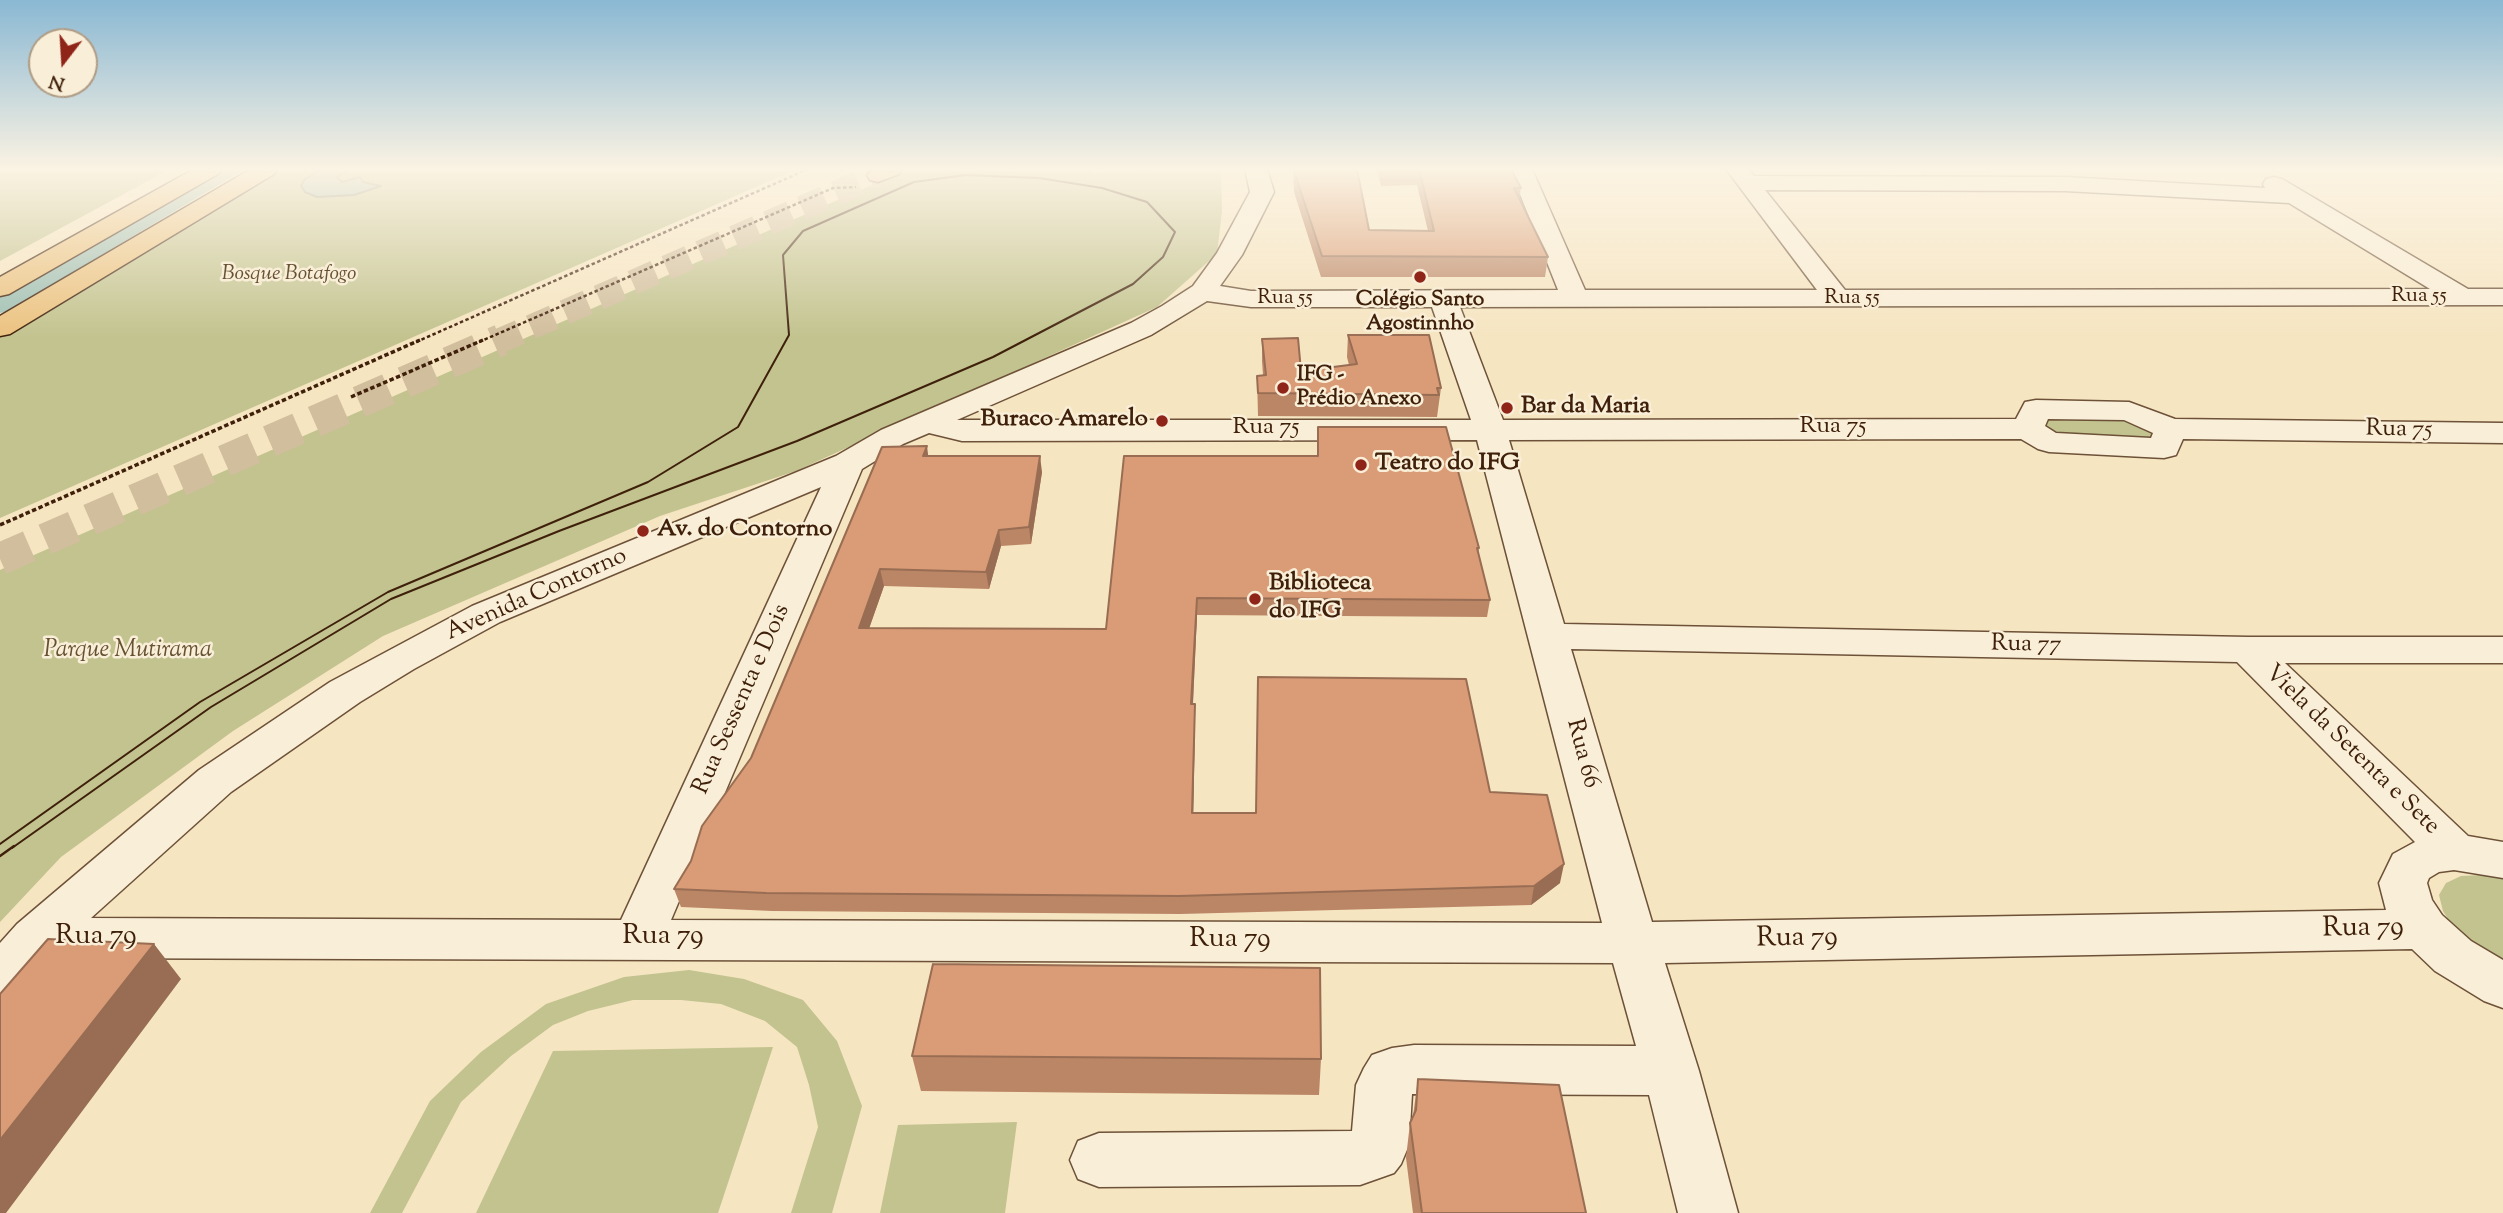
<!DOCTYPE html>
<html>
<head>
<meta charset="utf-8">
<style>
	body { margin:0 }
	#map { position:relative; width:2503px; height:1213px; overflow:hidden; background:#f6e5c1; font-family:"Sorts Mill Goudy",serif }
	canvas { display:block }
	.north { position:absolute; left:28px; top:28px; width:70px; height:70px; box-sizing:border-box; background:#f9eed7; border:2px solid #af9c85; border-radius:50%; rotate:197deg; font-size:19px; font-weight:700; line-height:28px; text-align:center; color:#3f200b }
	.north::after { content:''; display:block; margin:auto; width:24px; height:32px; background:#8f2418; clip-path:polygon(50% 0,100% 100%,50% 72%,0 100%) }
</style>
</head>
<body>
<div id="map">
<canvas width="2503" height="1213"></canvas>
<div class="north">N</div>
</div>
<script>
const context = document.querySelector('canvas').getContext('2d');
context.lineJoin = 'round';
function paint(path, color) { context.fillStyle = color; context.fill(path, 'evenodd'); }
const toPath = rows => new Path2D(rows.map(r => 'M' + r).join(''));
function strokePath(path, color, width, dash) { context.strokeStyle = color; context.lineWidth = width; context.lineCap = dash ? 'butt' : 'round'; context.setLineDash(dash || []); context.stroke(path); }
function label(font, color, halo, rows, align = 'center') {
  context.font = font + ' "Sorts Mill Goudy",serif'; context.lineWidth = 5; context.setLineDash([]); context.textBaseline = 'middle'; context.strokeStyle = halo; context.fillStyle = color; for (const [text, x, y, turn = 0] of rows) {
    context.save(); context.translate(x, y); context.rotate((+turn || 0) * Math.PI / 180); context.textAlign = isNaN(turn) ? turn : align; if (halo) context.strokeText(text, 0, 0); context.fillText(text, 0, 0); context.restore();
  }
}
paint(toPath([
	[0,169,170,169,0,261],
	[262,169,797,169,0,518,0,318],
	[908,169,1078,169,1099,173,1146,169,1221,169,1222,211,1217,254,1157,307,796,471,660,516,383,636,233,731,61,857,0,922,0,570],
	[2126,415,2158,427,2155,443,2065,439,2046,427,2044,422,2045,416],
	[2482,875,2503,878,2503,966,2454,929,2443,911,2439,895,2446,883,2461,876],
	[689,970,744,979,803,1000,837,1041,862,1106,832,1213,791,1213,818,1127,809,1085,797,1047,765,1021,721,1004,681,1000,633,1000,588,1011,553,1025,511,1056,461,1102,402,1213,370,1213,430,1101,481,1052,546,1004,624,977],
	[773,1047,718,1213,476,1213,553,1051],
	[1017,1122,1005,1213,880,1213,898,1125]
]), '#c2c38f');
const water = toPath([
	[321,169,350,169,337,177,342,182,360,177,363,182,381,186,354,195,317,197,305,192,301,186,304,180,321,169]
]);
paint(water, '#9dbfb4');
strokePath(water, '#777f70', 2);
paint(toPath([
	[222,169,245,169,8,311,0,313,0,296,222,169]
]), '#9dbfb4');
strokePath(toPath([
	[497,342,878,175]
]), '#d1be9d', 25, [25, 12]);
strokePath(toPath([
	[0,559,501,340]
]), '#d1be9d', 32, [32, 17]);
const minor = toPath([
	[1245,169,1267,169,1274,192,1242,255,1220,286,1251,291,1558,290,1510,169,1532,169,1585,290,1817,290,1726,169,1748,169,1754,176,2065,177,2265,188,2263,184,2266,179,2274,177,2282,179,2468,289,2503,289,2503,305,1460,307,1503,420,2016,419,2025,402,2036,400,2129,402,2175,419,2503,423,2503,443,2183,439,2176,455,2164,458,2049,452,2038,449,2021,439,1509,440,1564,624,2248,637,2503,637,2503,663,2285,663,2468,836,2503,842,2503,878,2454,870,2439,872,2429,878,2427,883,2432,900,2442,915,2471,941,2503,960,2503,1008,2484,1001,2435,971,2412,949,1665,963,1699,1071,1738,1213,1678,1213,1649,1095,1412,1094,1409,1145,1401,1164,1394,1173,1360,1185,1099,1187,1078,1179,1070,1160,1078,1141,1099,1133,1352,1131,1356,1085,1364,1068,1372,1055,1392,1048,1414,1045,1636,1046,1613,963,48,958,18,993,0,999,0,943,17,924,199,770,330,682,472,606,836,456,881,430,1131,323,1162,306,1193,286,1217,253,1250,192,1245,169],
	[1765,190,2065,191,2289,203,2430,289,1845,290,1765,190],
	[1207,301,1251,307,1432,307,1471,420,957,420,1151,335,1207,301],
	[2048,419,2124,420,2153,433,2151,438,2056,433,2045,426,2048,419],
	[929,433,962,441,1477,440,1602,923,671,920,862,469,903,444,929,433],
	[821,487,621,920,91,918,231,792,360,702,414,669,500,622,821,487],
	[1571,649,2237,662,2415,842,2393,854,2379,883,2386,910,1652,922,1571,649]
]);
const major = toPath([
	[194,169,221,169,218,174,9,294,0,296,0,277,194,169],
	[251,169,277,169,274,174,10,334,0,336,0,316,251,169],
	[874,169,902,169,899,174,878,182,870,180,867,175,874,169]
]);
strokePath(minor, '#6d5138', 3);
strokePath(major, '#3f200b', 3);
strokePath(toPath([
	[416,342,808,169],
	[479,342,833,188,856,187]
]), '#3f200b', 2.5, [3.5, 2.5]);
strokePath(toPath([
	[351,397,483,340],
	[0,525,420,340]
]), '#3f200b', 3.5, [4.5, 2.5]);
paint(minor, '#f9eed7');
paint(major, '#ebc280');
strokePath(toPath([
	[0,844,200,702,388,592,648,482,738,427,789,335,783,255,803,231,914,182,965,175,1039,178,1102,188,1147,202,1175,232,1163,257,1133,284,993,357,797,441,559,531,391,599,211,707,12,848]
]), '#3f200b', 2);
strokePath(toPath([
	[0,856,14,846]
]), '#3f200b', 2.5);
paint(toPath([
	[1293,169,1357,169,1369,230,1428,231,1417,185,1381,186,1377,169,1511,169,1521,188,1519,199,1548,257,1545,277,1321,277,1294,192],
	[1348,335,1441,388,1437,417,1258,416,1257,376,1263,375,1262,361,1262,339,1301,371,1349,365,1347,357],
	[1318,427,1479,548,1478,554,1490,600,1487,617,1197,615,1193,704,1195,722,1193,813,1256,813,1490,792,1560,883,1531,905,1180,914,772,911,681,907,674,889,928,456,1042,472,1031,544,1001,546,989,589,884,586,869,628,1106,629,1318,456],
	[912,1056,1321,1059,1319,1095,921,1091],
	[1418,1079,1586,1213,1413,1213,1406,1158,1410,1123,1413,1116]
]), '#bb8666');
paint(toPath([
	[927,446,929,462,923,456],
	[1040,456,1042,472,1031,544,1029,527],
	[999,530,1001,546,989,589,986,572],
	[880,569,884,586,863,646,859,628],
	[1197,598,1197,615,1192,722,1191,704],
	[1195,704,1195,722,1193,832,1192,813],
	[1564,864,1560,883,1531,905,1534,886],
	[154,944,181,979,6,1213,0,1213,0,1140]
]), '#986d53');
const building = toPath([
	[1294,169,1357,169,1369,230,1434,231,1419,169,1511,169,1521,188,1514,188,1548,257,1322,256,1295,174,1294,169],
	[1348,335,1429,335,1441,388,1437,388,1439,395,1258,393,1257,376,1266,375,1262,339,1298,338,1301,371,1357,364,1348,335],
	[1318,427,1446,427,1479,548,1477,548,1490,600,1197,598,1191,704,1195,704,1192,813,1256,813,1258,677,1466,679,1490,792,1547,795,1564,864,1534,886,1179,896,766,893,674,889,691,861,702,826,751,758,882,447,927,446,923,456,1040,456,1029,527,999,530,986,572,880,569,859,628,1106,629,1124,456,1318,456,1318,427],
	[48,939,154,944,0,1140,0,994,48,939],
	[933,964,1320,968,1321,1059,912,1056,933,964],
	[1418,1079,1559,1085,1586,1213,1422,1213,1410,1123,1416,1110,1418,1079]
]);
paint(building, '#d99c77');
strokePath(building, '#986d53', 2);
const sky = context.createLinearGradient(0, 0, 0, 338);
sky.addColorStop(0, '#8ab8d3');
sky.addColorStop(0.5, '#fbf3e3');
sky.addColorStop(1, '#fbf3e300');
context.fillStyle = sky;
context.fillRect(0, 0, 2503, 338);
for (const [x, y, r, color] of [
	[1420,277,7,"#8f2418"],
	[1283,388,7,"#8f2418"],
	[1507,408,7,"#8f2418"],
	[1162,421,7,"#8f2418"],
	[1361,465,7,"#8f2418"],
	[643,531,7,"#8f2418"],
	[1255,599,7,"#8f2418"]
]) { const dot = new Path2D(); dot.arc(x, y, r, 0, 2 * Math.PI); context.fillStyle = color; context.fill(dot); strokePath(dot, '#f9eed7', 2.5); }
label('italic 21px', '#665133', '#f9eed7', [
	["Bosque Botafogo",289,275]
]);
label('21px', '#3f200b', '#f9eed7', [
	["Rua 55",2419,297],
	["Rua 55",1285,299],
	["Rua 55",1852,299]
]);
label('bold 21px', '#3f200b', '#f9eed7', [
	["Colégio Santo",1420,301],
	["Agostinnho",1420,325],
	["IFG -",1297,376,"left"],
	["Prédio Anexo",1297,400,"left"]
]);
label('bold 24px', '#3f200b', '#f9eed7', [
	["Bar da Maria",1521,408],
	["Buraco Amarelo",1148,421,"right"],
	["Teatro do IFG",1375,465],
	["Av. do Contorno",657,531],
	["Biblioteca",1269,585],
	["do IFG",1269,613]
], 'left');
label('24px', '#3f200b', '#f9eed7', [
	["Rua 75",1833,428],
	["Rua 75",1266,429],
	["Rua 75",2399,431,1],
	["Avenida Contorno",537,596,-24],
	["Rua 77",2026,646,1],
	["Rua Sessenta e Dois",743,700,-66],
	["Viela da Setenta e Sete",2351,751,44],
	["Rua 66",1581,754,75]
]);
label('italic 24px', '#665133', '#f9eed7', [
	["Parque Mutirama",128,652]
]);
label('28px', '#3f200b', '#f9eed7', [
	["Rua 79",2363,930,-1],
	["Rua 79",96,938],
	["Rua 79",663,938],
	["Rua 79",1797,940,-1],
	["Rua 79",1230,941]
]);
</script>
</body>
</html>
